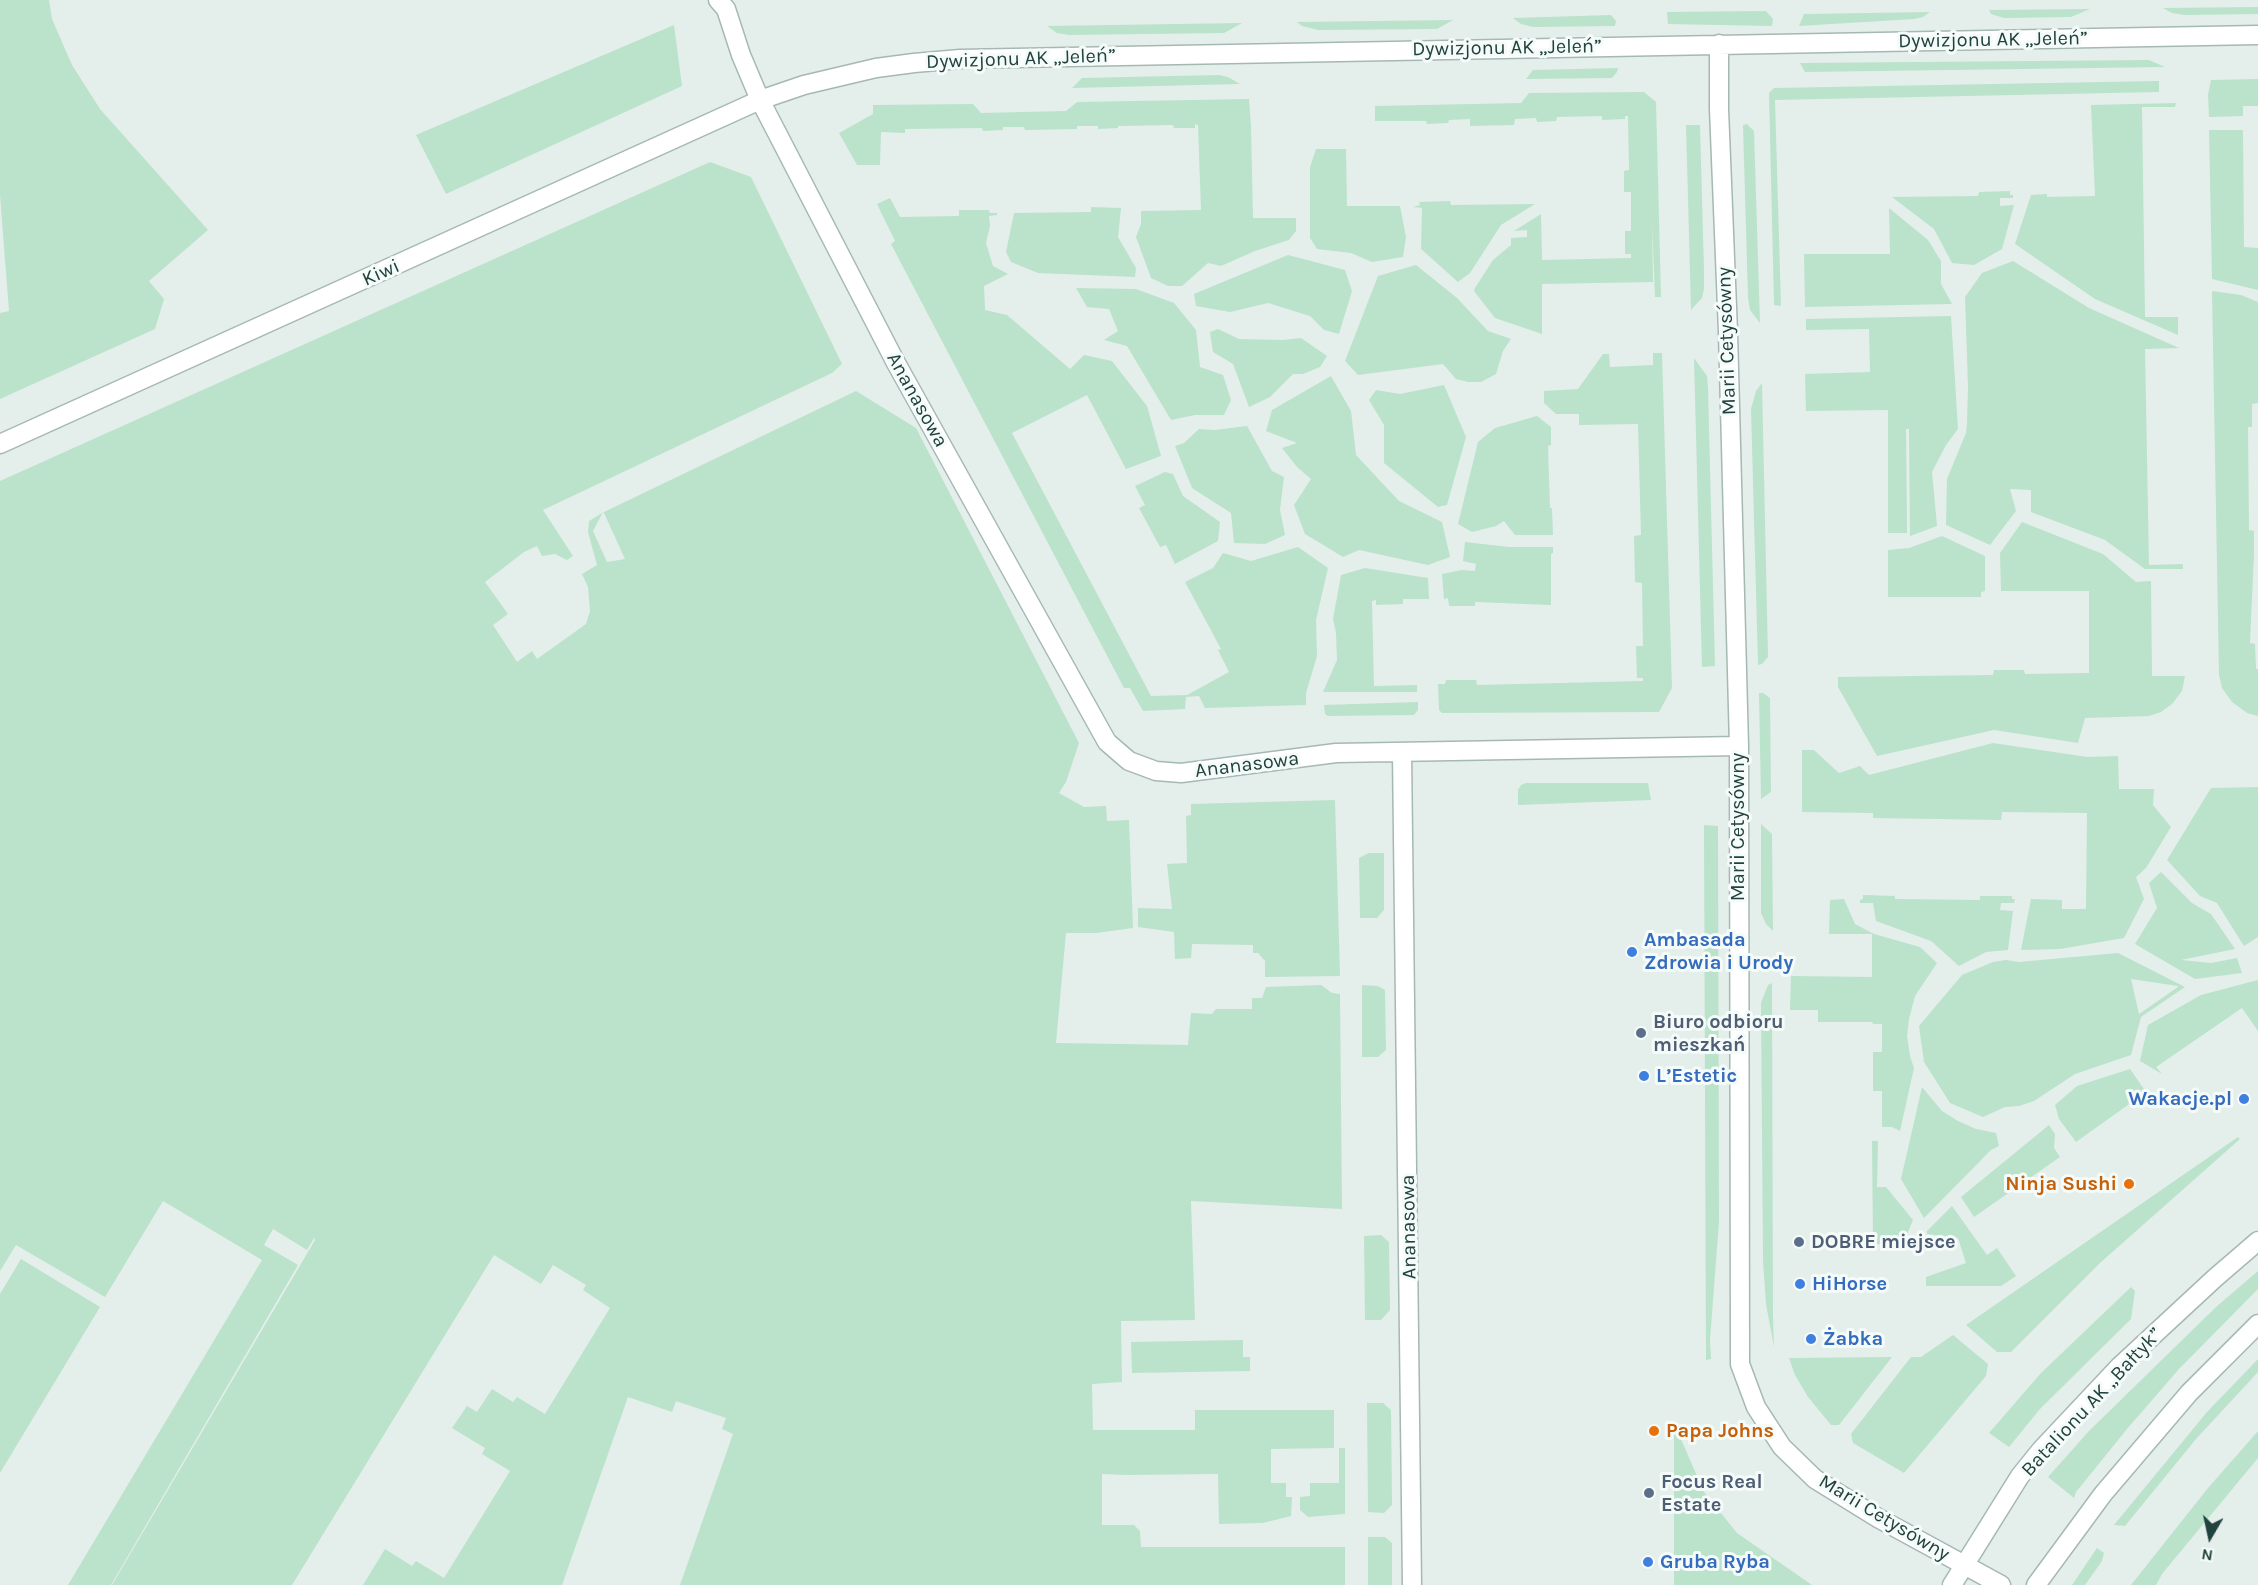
<!DOCTYPE html>
<html>
<head>
<meta charset="utf-8">
<style>
	body { margin:0 }
	#map { position:relative; width:2258px; height:1585px; overflow:hidden; background:#e4efeb; font-family:Karla,sans-serif }
	canvas { display:block }
	.north { position:absolute; left:2180px; top:1507px; width:60px; height:60px; -webkit-text-stroke:4px #f5fbf9; paint-order:stroke; rotate:189deg; font-size:16px; font-weight:700; line-height:24px; text-align:center; color:#21423e }
	.north::after { content:''; display:block; margin:auto; width:21px; height:27px; background:#21423e; clip-path:polygon(50% 0,100% 100%,50% 72%,0 100%) }
</style>
</head>
<body>
<div id="map">
<canvas width="2258" height="1585"></canvas>
<div class="north">N</div>
</div>
<script>
const context = document.querySelector('canvas').getContext('2d');
context.lineJoin = 'round';
function paint(path, color) { context.fillStyle = color; context.fill(path, 'evenodd'); }
const toPath = rows => new Path2D(rows.map(r => 'M' + r).join(''));
function strokePath(path, color, width, dash) { context.strokeStyle = color; context.lineWidth = width; context.lineCap = dash ? 'butt' : 'round'; context.setLineDash(dash || []); context.stroke(path); }
function label(font, color, halo, rows, align = 'center') {
  context.font = font + ' Karla,sans-serif'; context.lineWidth = 6; context.setLineDash([]); context.textBaseline = 'middle'; context.strokeStyle = halo; context.fillStyle = color; for (const [text, x, y, turn = 0] of rows) {
    context.save(); context.translate(x, y); context.rotate((+turn || 0) * Math.PI / 180); context.textAlign = isNaN(turn) ? turn : align; if (halo) context.strokeText(text, 0, 0); context.fillText(text, 0, 0); context.restore();
  }
}
paint(toPath([
	[0,0,49,0,52,19,72,65,100,109,208,230,149,281,164,299,155,329,0,399,0,313,9,311,0,195],
	[2258,7,2258,14,2185,15,2172,13,2163,8],
	[2090,9,2071,17,2004,18,1991,14,1989,10],
	[1766,11,1773,19,1772,26,1668,24,1667,12],
	[1930,12,1923,17,1914,19,1799,26,1804,14],
	[1611,15,1616,21,1615,26,1533,27,1521,24,1513,18],
	[1453,20,1437,29,1318,30,1302,26,1297,22],
	[1242,23,1224,33,1069,35,1057,33,1047,26],
	[674,25,682,86,446,194,416,135],
	[2149,60,2165,67,1805,72,1800,63],
	[1618,68,1617,72,1612,78,1526,79,1533,70],
	[1219,75,1228,77,1240,84,1072,88,1082,78],
	[2258,79,2258,106,2243,106,2243,116,2209,117,2208,95,2211,80],
	[2159,81,2159,92,1775,100,1781,306,1774,305,1769,93,1774,88],
	[1644,92,1656,102,1661,297,1655,297,1652,222,1653,282,1542,284,1542,334,1495,318,1474,291,1475,288,1493,260,1511,245,1511,238,1527,237,1527,230,1514,231,1541,214,1542,260,1631,258,1631,254,1625,254,1625,231,1631,231,1631,192,1624,192,1624,171,1629,170,1628,116,1625,116,1625,119,1602,120,1602,116,1557,117,1556,121,1537,122,1536,118,1515,119,1514,125,1470,126,1470,119,1449,120,1448,123,1427,124,1426,121,1375,121,1375,106,1521,103,1529,93],
	[1249,99,1251,126,1253,218,1296,218,1296,231,1289,240,1255,251,1221,266,1208,263,1182,286,1168,286,1151,278,1136,237,1141,224,1141,211,1201,210,1198,125,1195,124,1195,128,1174,128,1173,125,1118,126,1118,128,1098,129,1098,126,1077,126,1077,129,1025,130,1024,127,1003,127,1003,130,983,131,982,128,905,129,905,133,881,132,880,165,857,165,839,133,873,114,873,105,973,104,981,113,1066,111,1077,102],
	[2176,103,2175,107,2142,107,2145,317,2178,317,2178,335,2095,299,2015,244,2031,195,2047,194,2047,197,2095,196,2091,105],
	[1747,124,1754,131,1760,323,1750,310,1748,298,1743,125],
	[1686,125,1700,125,1704,271,1704,289,1702,298,1691,310],
	[2209,130,2243,130,2244,247,2258,248,2258,290,2212,279],
	[1316,149,1346,149,1347,206,1400,206,1406,237,1403,257,1372,262,1351,253,1317,249,1310,238,1310,167],
	[710,162,751,177,842,364,832,373,543,510,573,556,567,560,555,554,542,556,537,546,524,552,485,582,508,614,493,625,517,662,532,651,537,659,586,624,590,611,588,587,582,574,597,565,588,532,589,521,604,512,856,391,916,428,1079,743,1066,782,1059,793,1084,807,1106,806,1107,821,1129,820,1133,928,1096,933,1066,933,1056,1043,1188,1045,1191,1013,1212,1014,1216,1009,1252,1009,1252,998,1262,998,1266,987,1321,985,1332,993,1340,994,1342,1209,1191,1201,1195,1320,1121,1321,1122,1382,1092,1384,1093,1430,1195,1430,1195,1410,1334,1410,1334,1448,1271,1449,1271,1483,1286,1483,1286,1497,1292,1497,1291,1516,1263,1523,1219,1524,1218,1474,1126,1475,1102,1474,1102,1525,1134,1525,1140,1531,1141,1547,1345,1547,1345,1585,680,1585,733,1434,722,1429,726,1418,676,1401,672,1412,628,1397,562,1585,363,1585,385,1549,412,1566,416,1561,444,1578,510,1471,482,1454,485,1448,452,1428,467,1406,477,1412,492,1389,513,1402,517,1397,545,1414,610,1308,583,1290,586,1285,553,1265,541,1284,494,1255,292,1585,112,1585,315,1240,314,1238,307,1250,273,1229,264,1245,298,1265,111,1585,68,1585,262,1260,163,1201,105,1297,16,1245,0,1271,0,481],
	[603,512,604,513,625,559,607,562,593,531],
	[2010,191,2010,195,2013,195,2013,198,2000,198,2000,206,2014,205,2002,249,1974,265,1952,263,1934,229,1892,197,1978,196,1979,192],
	[890,198,900,217,959,216,959,210,989,210,990,213,997,213,997,215,989,216,990,226,986,243,993,266,1008,274,984,286,985,310,1007,315,1070,369,1084,355,1112,361,1147,406,1161,456,1126,469,1087,395,1012,433,1151,696,1187,695,1229,672,1218,650,1221,649,1185,582,1213,568,1223,553,1251,561,1298,547,1328,568,1316,620,1317,656,1306,693,1306,705,1205,708,1199,696,1186,697,1185,709,1143,711,1130,688,1124,688,891,244,895,241,877,204],
	[1450,201,1451,205,1535,204,1501,225,1470,273,1458,282,1421,249,1422,208,1413,207,1420,205,1419,202],
	[1091,207,1121,208,1118,237,1136,268,1135,277,1038,273,1011,262,1006,252,1014,213,1091,212],
	[1889,208,1928,240,1941,261,1941,284,1952,304,1805,307,1804,254,1890,254],
	[1288,255,1345,270,1352,291,1339,334,1324,330,1310,316,1268,303,1230,312,1196,306,1194,294],
	[2013,261,2089,308,2179,348,2145,349,2149,565,2183,564,2183,569,2145,569,2105,540,2031,512,2031,490,2010,489,2016,511,1990,545,1946,525,1947,479,1966,433,1967,423,1968,386,1965,297,1982,273],
	[1416,265,1457,298,1488,331,1511,339,1503,351,1496,374,1481,382,1468,382,1456,379,1443,364,1358,375,1345,361,1378,276],
	[1076,288,1136,289,1174,303,1196,330,1200,367,1223,375,1231,400,1224,415,1195,415,1171,420,1127,346,1104,340,1118,331,1109,309,1087,307],
	[2212,291,2241,295,2258,302,2258,403,2252,404,2252,427,2248,427,2249,530,2254,531,2254,554,2250,643,2255,644,2256,669,2258,669,2258,716,2247,713,2232,702,2222,688,2219,675],
	[1951,316,1958,429,1946,445,1932,472,1937,526,1910,536,1909,429,1906,429,1907,533,1888,533,1888,410,1806,411,1805,374,1870,372,1869,329,1806,330,1806,319],
	[1218,329,1239,339,1283,340,1301,338,1327,356,1320,367,1303,374,1293,374,1270,397,1249,407,1233,364,1213,352,1210,332],
	[1653,353,1662,353,1672,688,1659,712,1442,713,1439,710,1438,684,1445,684,1446,680,1476,680,1477,685,1643,681,1643,678,1637,678,1636,646,1643,646,1642,583,1635,582,1634,536,1641,535,1638,424,1579,425,1579,414,1556,414,1544,403,1544,391,1578,389,1603,354,1609,354,1610,367,1653,365],
	[1694,358,1707,376,1708,388,1715,666,1702,667],
	[1331,376,1351,411,1356,455,1399,501,1442,522,1450,557,1428,565,1359,550,1343,557,1305,534,1294,505,1311,479,1297,467,1282,448,1297,443,1266,431,1272,410],
	[1762,383,1768,657,1762,664,1758,665,1751,409,1756,391],
	[1444,385,1466,437,1447,505,1438,507,1384,463,1384,425,1369,400,1376,390,1400,394],
	[1537,416,1551,427,1551,445,1548,446,1550,508,1552,508,1553,535,1515,535,1504,521,1496,526,1472,532,1458,524,1478,442,1495,428],
	[1247,426,1272,471,1284,477,1280,510,1285,535,1265,544,1234,543,1231,513,1192,488,1175,446,1184,443,1199,429,1214,430],
	[1165,472,1173,474,1183,496,1220,522,1218,541,1175,564,1166,545,1160,547,1139,508,1145,505,1135,486],
	[2022,522,2103,554,2136,582,2151,581,2152,676,2185,676,2182,691,2172,704,2161,712,2149,716,2085,718,2078,743,1994,730,1877,756,1838,687,1838,677,1993,675,1994,670,2024,670,2025,674,2089,673,2089,591,2001,591,2000,553],
	[1942,536,1985,556,1985,591,1981,592,1981,597,1888,597,1888,550,1909,548],
	[1465,542,1509,547,1553,547,1553,553,1551,554,1551,605,1475,602,1475,606,1449,606,1448,598,1444,599,1442,574,1462,570,1475,571,1476,564,1463,561],
	[1365,568,1428,578,1429,599,1403,599,1403,604,1376,605,1376,600,1372,601,1374,686,1417,685,1417,692,1323,692,1337,660,1336,633,1333,619,1341,575],
	[1759,693,1763,693,1770,698,1771,792,1761,799],
	[1418,702,1418,710,1414,715,1328,716,1325,714,1324,705],
	[1993,743,2087,757,2118,756,2119,789,2154,789,2153,805,2171,827,2146,868,2136,877,2144,899,2124,938,2060,949,2021,950,2031,899,2062,900,2062,909,2086,909,2087,813,2002,812,2001,820,1873,818,1873,813,1802,812,1802,750,1814,750,1839,773,1860,766,1869,775],
	[1526,783,1648,783,1651,800,1518,805,1518,790,1521,785],
	[2258,787,2258,937,2244,946,2217,903,2200,896,2167,860,2211,788],
	[1335,800,1340,976,1265,977,1265,961,1258,953,1253,953,1253,945,1192,944,1191,958,1175,959,1174,932,1138,927,1138,908,1172,909,1167,864,1187,863,1186,816,1191,815,1191,804],
	[1761,824,1772,834,1773,931,1766,924,1761,913],
	[1704,825,1718,826,1719,1222,1710,1340,1711,1359,1706,1360],
	[1369,853,1384,853,1384,910,1377,918,1360,918,1359,858],
	[2161,872,2192,903,2211,914,2235,949,2181,960,2211,963,2237,958,2242,973,2195,979,2135,944,2157,908,2149,883],
	[1863,895,1895,896,1895,899,1980,900,1980,896,2012,896,2012,899,2015,899,2014,903,2001,903,2000,910,2013,911,2008,950,1986,952,1959,966,1931,941,1876,921,1873,903,1860,903,1860,900,1863,899],
	[1844,899,1855,924,1874,934,1920,947,1937,963,1915,996,1909,1019,1907,1036,1910,1056,1914,1068,1900,1131,1892,1127,1882,1127,1882,1091,1873,1091,1873,1052,1882,1052,1882,1024,1873,1024,1872,1022,1818,1022,1818,1010,1790,1010,1791,976,1872,977,1872,934,1829,934,1830,900],
	[2118,953,2185,987,2141,1017,2131,1055,2075,1074,2034,1101,2019,1106,2005,1107,1983,1117,1950,1103,1924,1062,1919,1026,1962,975,1993,962,2006,960,2019,962],
	[2131,979,2178,986,2178,987,2139,1014],
	[2258,980,2258,1031,2242,1008,2156,1067,2162,1074,2140,1061,2148,1025,2201,995],
	[1772,983,1773,1318,1774,1347,1766,1304,1763,1261,1761,1003,1768,985],
	[1362,985,1378,986,1385,990,1386,1050,1378,1057,1362,1057],
	[2130,1069,2146,1092,2076,1142,2059,1119,2055,1105,2077,1086],
	[1922,1087,1942,1111,1958,1121,1976,1129,1996,1133,1999,1146,1991,1150,1924,1218,1901,1179],
	[2049,1125,2055,1134,2054,1148,2060,1157,1974,1217,1961,1197],
	[2238,1137,2240,1139,2100,1263,2011,1352,1997,1352,1966,1325],
	[1872,1141,1878,1141,1877,1187,1886,1187,1913,1220,1901,1249,1873,1243],
	[1952,1206,1987,1255,1997,1248,2016,1276,2001,1286,1926,1286,1926,1277,1966,1263,1958,1238,1927,1234,1927,1231],
	[1381,1235,1389,1242,1390,1310,1381,1320,1365,1320,1364,1236],
	[21,1259,100,1307,0,1473,0,1294],
	[2258,1271,2258,1289,2179,1369,2127,1429,2076,1492,2074,1498,2048,1477,2089,1431,2216,1307],
	[2131,1287,2135,1291,2131,1319,2040,1409,2009,1447,1989,1433,2041,1373],
	[1953,1335,1988,1364,1986,1376,1904,1473,1853,1443,1851,1434,1911,1357,1921,1357],
	[1243,1340,1243,1357,1250,1357,1250,1371,1132,1373,1131,1342],
	[1892,1357,1839,1425,1831,1425,1808,1397,1795,1375,1789,1358],
	[2258,1359,2258,1372,2196,1439,2125,1526,2114,1525,2207,1412],
	[1367,1403,1383,1403,1391,1410,1392,1505,1384,1513,1368,1512],
	[1674,1423,1704,1492,1737,1533,1812,1585,1674,1585],
	[2258,1431,2258,1458,2162,1574,2156,1585,2131,1585,2208,1488],
	[1339,1448,1345,1448,1345,1514,1308,1517,1300,1510,1300,1497,1310,1496,1310,1483,1339,1483],
	[1368,1537,1385,1537,1392,1543,1392,1585,1368,1585],
	[2097,1548,2104,1553,2102,1561,2085,1585,2072,1585]
]), '#bbe2cb');
const minor = toPath([
	[718,0,726,9,741,55,760,100,896,363,1107,742,1129,761,1156,771,1181,773,1336,753,1739,746],
	[1719,44,1719,109,1728,332,1739,746,1740,1364,1756,1407,1782,1447,1815,1479,1878,1518,2001,1585],
	[0,444,760,100,804,85,876,68,914,63,960,59,2258,35],
	[1402,753,1412,1585],
	[1952,1585,2020,1476,2041,1450,2120,1366,2215,1278,2258,1241],
	[2036,1585,2103,1494,2189,1393,2258,1324]
]);
strokePath(minor, '#a6b8b4', 21);
strokePath(minor, '#fff', 18);
for (const [x, y, r, color] of [
	[1632,952,6,"#3f7fe0"],
	[1641,1033,6,"#5c6f8a"],
	[1644,1076,6,"#3f7fe0"],
	[2244,1099,6,"#3f7fe0"],
	[2129,1184,6,"#e8710a"],
	[1799,1242,6,"#5c6f8a"],
	[1800,1284,6,"#3f7fe0"],
	[1811,1339,6,"#3f7fe0"],
	[1654,1431,6,"#e8710a"],
	[1649,1493,6,"#5c6f8a"],
	[1648,1562,6,"#3f7fe0"]
]) { const dot = new Path2D(); dot.arc(x, y, r, 0, 2 * Math.PI); context.fillStyle = color; context.fill(dot); strokePath(dot, '#f5fbf9', 2); }
label('20px', '#21423e', '#f5fbf9', [
	["Dywizjonu AK „Jeleń”",1993,40,-1],
	["Dywizjonu AK „Jeleń”",1507,48,-1],
	["Dywizjonu AK „Jeleń”",1021,59,-2],
	["Kiwi",381,273,-24],
	["Marii Cetysówny",1727,341,-92],
	["Ananasowa",917,400,61],
	["Ananasowa",1247,765,-7],
	["Marii Cetysówny",1738,827,-90],
	["Ananasowa",1409,1227,-91],
	["Batalionu AK „Bałtyk”",2092,1402,-47],
	["Marii Cetysówny",1884,1518,31]
]);
label('bold 20px', '#366cbe', '#f5fbf9', [
	["Ambasada",1644,940],
	["Zdrowia i Urody",1644,963],
	["L’Estetic",1656,1076],
	["Wakacje.pl",2232,1099,"right"],
	["HiHorse",1812,1284],
	["Żabka",1823,1339],
	["Gruba Ryba",1660,1562]
], 'left');
label('bold 20px', '#4e5e75', '#f5fbf9', [
	["Biuro odbioru",1653,1022],
	["mieszkań",1653,1045],
	["DOBRE miejsce",1811,1242],
	["Focus Real",1661,1482],
	["Estate",1661,1505]
], 'left');
label('bold 20px', '#c56008', '#f5fbf9', [
	["Ninja Sushi",2117,1184],
	["Papa Johns",1666,1431,"left"]
], 'right');
</script>
</body>
</html>
